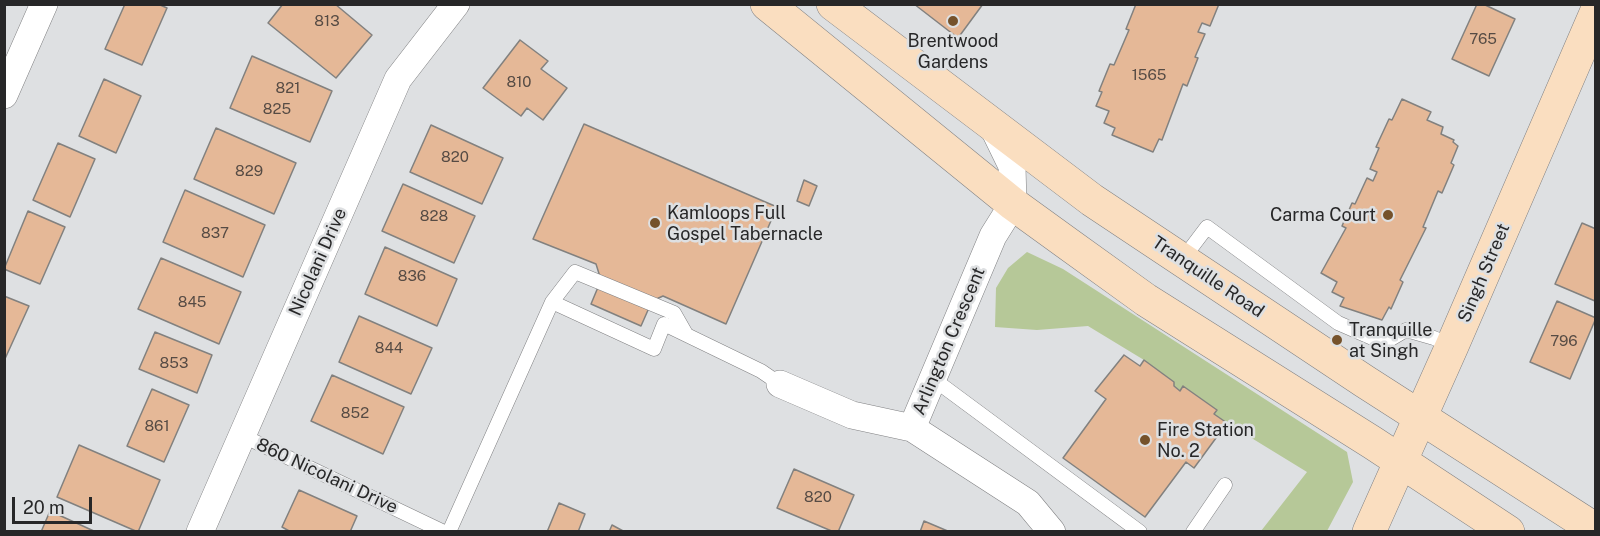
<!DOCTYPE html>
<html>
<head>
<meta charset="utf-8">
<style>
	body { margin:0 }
	#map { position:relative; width:1600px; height:536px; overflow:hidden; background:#dee0e2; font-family:"Public Sans",sans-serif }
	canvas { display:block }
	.frame { position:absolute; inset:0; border:6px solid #272728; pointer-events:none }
	.scale { position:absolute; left:12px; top:497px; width:80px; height:27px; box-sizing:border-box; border:3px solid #272728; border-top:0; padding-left:8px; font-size:18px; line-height:21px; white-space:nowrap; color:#272728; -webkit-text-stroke:4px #dee0e2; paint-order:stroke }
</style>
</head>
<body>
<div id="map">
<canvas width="1600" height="536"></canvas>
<div class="frame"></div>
<div class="scale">20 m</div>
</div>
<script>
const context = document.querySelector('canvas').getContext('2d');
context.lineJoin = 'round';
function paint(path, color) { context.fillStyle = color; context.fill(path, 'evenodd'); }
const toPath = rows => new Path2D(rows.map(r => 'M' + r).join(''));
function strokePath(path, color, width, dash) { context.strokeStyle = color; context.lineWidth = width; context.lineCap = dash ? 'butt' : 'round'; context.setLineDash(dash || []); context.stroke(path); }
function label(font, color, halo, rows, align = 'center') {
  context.font = font + ' "Public Sans",sans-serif'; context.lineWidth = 5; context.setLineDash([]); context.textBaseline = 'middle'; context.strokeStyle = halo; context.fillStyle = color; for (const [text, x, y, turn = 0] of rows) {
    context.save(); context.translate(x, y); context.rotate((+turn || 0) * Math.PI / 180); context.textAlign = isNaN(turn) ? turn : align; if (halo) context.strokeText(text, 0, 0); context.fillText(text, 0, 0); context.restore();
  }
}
paint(toPath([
	[1027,252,1063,269,1347,452,1353,482,1327,531,1261,531,1307,472,1227,423,1214,414,1217,410,1183,386,1180,391,1174,386,1174,382,1144,360,1088,326,1037,330,995,327,996,288,1008,268]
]), '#b6c898');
const building = toPath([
	[125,4,158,4,167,8,142,65,105,49,125,4],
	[283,4,335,4,372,35,336,78,268,23,283,4],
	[914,4,983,4,958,38,914,4],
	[1136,4,1219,4,1210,26,1202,23,1198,32,1205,34,1195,57,1198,58,1187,86,1183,84,1162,140,1159,139,1153,152,1112,135,1115,128,1104,123,1109,111,1096,106,1102,92,1099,91,1110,64,1114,65,1129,30,1126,29,1136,4],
	[1477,4,1483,4,1515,19,1489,76,1452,59,1477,4],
	[520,40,548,61,541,69,567,88,543,120,527,108,521,116,483,88,520,40],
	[252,56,332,91,310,142,230,108,252,56],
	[104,79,141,96,116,153,79,136,104,79],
	[1402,99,1431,112,1427,120,1443,127,1441,134,1454,140,1453,142,1458,146,1451,163,1454,165,1442,193,1438,191,1423,227,1426,228,1400,280,1403,282,1391,309,1389,307,1382,320,1340,306,1344,298,1332,292,1337,282,1321,273,1346,228,1342,226,1352,203,1355,204,1367,178,1373,181,1377,172,1370,169,1379,148,1376,147,1389,119,1392,120,1402,99],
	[584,124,777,207,726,324,663,296,652,301,641,326,591,304,601,280,596,264,533,239,584,124],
	[431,125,503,158,482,204,410,172,431,125],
	[216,128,296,163,274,214,194,179,216,128],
	[58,143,95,159,70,217,33,200,58,143],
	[804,180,817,186,809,206,797,201,804,180],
	[403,184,475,216,454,263,382,231,403,184],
	[185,190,265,225,243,277,163,242,185,190],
	[28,211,65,227,40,284,4,269,28,211],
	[1582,223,1596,229,1595,301,1555,284,1582,223],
	[385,247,457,279,437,326,365,294,385,247],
	[161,258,241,292,219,344,138,309,161,258],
	[4,296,29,306,4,361,4,296],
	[1557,301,1596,318,1570,379,1530,362,1557,301],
	[359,316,432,348,411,394,339,362,359,316],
	[155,332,212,355,197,393,139,369,155,332],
	[1124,355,1140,366,1144,360,1174,382,1174,386,1180,391,1183,386,1217,410,1214,414,1227,423,1194,468,1186,462,1145,517,1063,458,1106,399,1095,391,1124,355],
	[332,375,404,407,383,454,311,421,332,375],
	[152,389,189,405,164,462,127,446,152,389],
	[79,445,160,480,138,532,57,497,79,445],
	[794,469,854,495,838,532,834,532,777,508,794,469],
	[299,490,357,516,350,532,291,532,282,527,299,490],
	[559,503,585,514,578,532,547,532,559,503],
	[50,511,96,532,41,532,50,511],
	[924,521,950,532,920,532,924,521],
	[612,525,625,532,609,532,612,525]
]);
paint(building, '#e5b897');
strokePath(building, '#82817f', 1.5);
const lane = toPath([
	[1182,260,1207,227,1338,323,1384,343,1406,330,1434,338,1452,346],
	[552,302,654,349,664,324,761,371,780,384],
	[932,378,1140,532],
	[241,435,444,532],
	[449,532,552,302,575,272,674,313,686,334],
	[1193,532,1225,485]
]);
const street = toPath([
	[4,95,44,4],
	[780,384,852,415,912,428,993,236,1013,204,1012,166,993,127],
	[912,428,1028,503,1052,532],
	[200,532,398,79,456,4]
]);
const secondary = toPath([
	[767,4,1013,204,1071,246,1146,300,1373,443,1508,532],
	[833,4,1092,200,1364,381,1596,530],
	[1369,532,1452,346,1596,13]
]);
strokePath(lane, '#808183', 15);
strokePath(street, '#808183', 28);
strokePath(secondary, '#808183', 34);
strokePath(lane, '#fff', 14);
strokePath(street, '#fff', 27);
strokePath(secondary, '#fadec0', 33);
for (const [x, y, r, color] of [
	[953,21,6,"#75522b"],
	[1388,215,6,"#75522b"],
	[655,223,6,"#75522b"],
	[1337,340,6,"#75522b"],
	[1145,440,6,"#75522b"]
]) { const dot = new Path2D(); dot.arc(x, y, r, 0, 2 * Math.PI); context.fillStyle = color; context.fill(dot); strokePath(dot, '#dee0e2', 2); }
label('15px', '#564b44', null, [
	["813",327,21],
	["765",1483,39],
	["1565",1149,75],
	["810",519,82],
	["821",288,88],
	["825",277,109],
	["820",455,157],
	["829",249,171],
	["828",434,216],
	["837",215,233],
	["836",412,276],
	["845",192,302],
	["796",1564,341],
	["844",389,348],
	["853",174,363],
	["852",355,413],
	["861",157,426],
	["820",818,497]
]);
label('18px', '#272728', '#dee0e2', [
	["Brentwood",953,41,"center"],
	["Gardens",953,62,"center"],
	["Kamloops Full",667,213],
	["Gospel Tabernacle",667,234],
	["Carma Court",1376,215,"right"],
	["Tranquille",1349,330],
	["at Singh",1349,351],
	["Fire Station",1157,430],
	["No. 2",1157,451]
], 'left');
label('18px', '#272728', '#dee0e2', [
	["Nicolani Drive",318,262,-66],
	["Singh Street",1484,273,-67],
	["Tranquille Road",1208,277,34],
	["Arlington Crescent",949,341,-67],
	["860 Nicolani Drive",327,476,25]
]);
</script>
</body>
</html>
